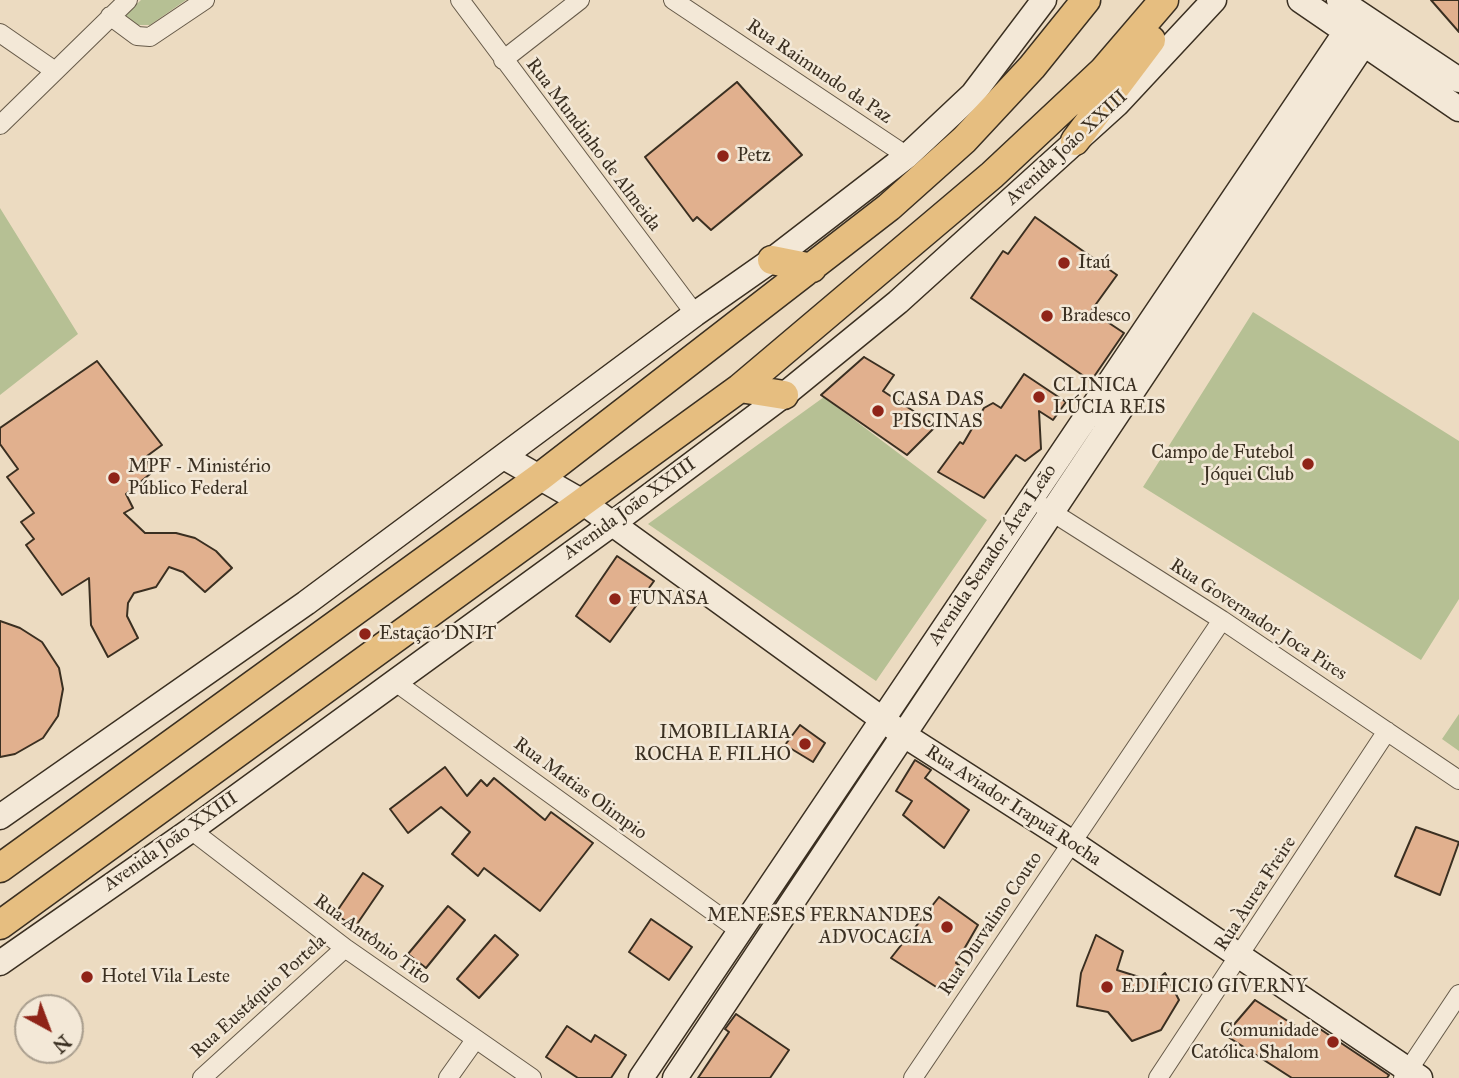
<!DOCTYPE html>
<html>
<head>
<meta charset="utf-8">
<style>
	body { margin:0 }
	#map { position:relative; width:1459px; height:1078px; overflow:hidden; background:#ecdbc1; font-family:"IM FELL Great Primer",serif }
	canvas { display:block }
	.north { position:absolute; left:14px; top:994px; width:70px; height:70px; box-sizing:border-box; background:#f3e8d7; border:2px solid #a99e8e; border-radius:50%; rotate:139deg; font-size:19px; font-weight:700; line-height:28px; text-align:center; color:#3a2f21 }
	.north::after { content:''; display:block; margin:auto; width:24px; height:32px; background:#8f2418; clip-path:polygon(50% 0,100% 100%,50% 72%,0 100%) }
</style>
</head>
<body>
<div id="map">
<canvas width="1459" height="1078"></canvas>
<div class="north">N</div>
</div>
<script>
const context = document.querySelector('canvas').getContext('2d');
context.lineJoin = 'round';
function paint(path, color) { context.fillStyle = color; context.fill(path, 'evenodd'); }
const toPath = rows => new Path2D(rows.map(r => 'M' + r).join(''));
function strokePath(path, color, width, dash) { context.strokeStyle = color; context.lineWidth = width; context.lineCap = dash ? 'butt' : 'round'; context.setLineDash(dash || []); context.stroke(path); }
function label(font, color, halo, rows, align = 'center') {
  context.font = font + ' "IM FELL Great Primer",serif'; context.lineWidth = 5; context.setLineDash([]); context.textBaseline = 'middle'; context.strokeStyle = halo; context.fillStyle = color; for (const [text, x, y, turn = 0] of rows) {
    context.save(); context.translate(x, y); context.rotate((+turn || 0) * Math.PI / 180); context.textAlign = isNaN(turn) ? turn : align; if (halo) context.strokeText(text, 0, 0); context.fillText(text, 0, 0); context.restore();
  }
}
paint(toPath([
	[141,0,186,0,150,25,135,25,123,17],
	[0,208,78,334,0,395],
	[1253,312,1459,441,1459,599,1421,660,1143,487],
	[824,397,987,520,876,681,648,524],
	[1459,714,1459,751,1442,739]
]), '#b6c094');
const building = toPath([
	[1431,0,1459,0,1459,32,1431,0],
	[737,82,802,155,711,230,697,217,693,221,645,157,737,82],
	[1035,217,1117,275,1091,311,1124,333,1091,381,971,298,1003,251,1008,254,1035,217],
	[864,357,894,375,883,391,936,426,907,455,821,395,864,357],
	[97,361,162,445,147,456,150,474,126,494,133,508,124,513,145,533,176,533,195,538,216,551,232,568,205,592,183,572,169,567,156,587,134,593,128,603,127,616,138,638,108,657,91,625,89,578,62,595,26,545,34,539,21,522,34,513,7,477,18,469,0,444,0,428,97,361],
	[1024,374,1066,402,1053,420,1039,411,1041,449,1025,461,1016,455,984,498,938,472,960,442,963,444,984,408,993,403,1001,408,1024,374],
	[617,556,654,581,610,642,576,616,617,556],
	[0,621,20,628,42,642,59,668,63,689,58,716,43,738,15,754,0,757,0,621],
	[800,725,825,743,813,762,785,745,800,725],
	[915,760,931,770,925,778,969,810,944,848,903,815,912,801,896,791,915,760],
	[445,767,467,796,481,780,487,786,494,778,545,820,551,812,593,843,540,911,484,868,478,876,452,854,470,832,441,807,408,833,390,809,445,767],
	[1416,827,1459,842,1440,895,1395,876,1416,827],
	[363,873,383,886,355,927,335,914,363,873],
	[939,897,978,925,956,963,959,965,941,990,891,958,939,897],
	[448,906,465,920,426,968,408,954,448,906],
	[651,919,692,947,669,980,629,952,651,919],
	[495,935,518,955,479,998,457,979,495,935],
	[1096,935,1123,951,1117,970,1155,982,1165,973,1179,1000,1161,1030,1132,1041,1108,1012,1077,1006,1081,973,1096,935],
	[1255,1000,1311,1036,1317,1027,1389,1075,1387,1078,1292,1078,1225,1035,1255,1000],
	[736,1014,789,1050,770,1078,698,1078,729,1032,725,1029,736,1014],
	[567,1026,591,1042,595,1035,626,1055,611,1078,578,1078,546,1057,567,1026]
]);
paint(building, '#e1b08e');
strokePath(building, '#3a2f21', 2);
const street = toPath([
	[460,0,695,314],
	[673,0,907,156],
	[110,16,137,36,150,37,205,0],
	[0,33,55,71],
	[503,60,580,0],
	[0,125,128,0],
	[1044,507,1222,620,1459,780],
	[394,681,740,931],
	[191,830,345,948,532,1078],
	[202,1078,345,948],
	[448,1078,475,1040],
	[913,1078,1222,620],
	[1158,1078,1387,731],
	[1403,1078,1459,994]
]);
const secondary = toPath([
	[1300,0,1459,109],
	[1339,0,1459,80],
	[504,457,581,501,904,735,1071,842,1420,1078],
	[0,817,306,603,695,314,772,260,907,156,973,94,1044,0],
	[0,963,191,830,612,524,784,395,898,302,1117,104,1214,0],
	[641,1078,1345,33],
	[675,1078,1363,45]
]);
const primary = toPath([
	[1075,141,1151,40],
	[772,260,812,268],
	[740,388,784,395],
	[0,868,540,477,889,207,964,140,1032,67,1086,0],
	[0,925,740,388,992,175,1103,71,1164,0]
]);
strokePath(street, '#665a49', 20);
strokePath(secondary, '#3a2f21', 27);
strokePath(primary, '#3a2f21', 31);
strokePath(street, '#f3e8d7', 18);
strokePath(secondary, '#f3e8d7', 24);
strokePath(primary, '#e6be80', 28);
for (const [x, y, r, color] of [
	[723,156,7,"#8f2418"],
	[1064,263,7,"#8f2418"],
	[1047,316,7,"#8f2418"],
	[1039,397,7,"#8f2418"],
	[878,411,7,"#8f2418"],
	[1308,464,7,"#8f2418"],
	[114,478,7,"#8f2418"],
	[615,599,7,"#8f2418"],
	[365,634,7,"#8f2418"],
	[805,744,7,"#8f2418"],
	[947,927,7,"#8f2418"],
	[87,977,7,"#8f2418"],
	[1107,987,7,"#8f2418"],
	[1333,1042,7,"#8f2418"]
]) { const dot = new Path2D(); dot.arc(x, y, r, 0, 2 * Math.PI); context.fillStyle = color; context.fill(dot); strokePath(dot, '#f3e8d7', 2.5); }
label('19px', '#3a2f21', '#f3e8d7', [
	["Rua Raimundo da Paz",819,72,34],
	["Rua Mundinho de Almeida",593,145,53],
	["Avenida João XXIII",1067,148,-43],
	["Avenida João XXIII",630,509,-36],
	["Avenida Senador Área Leão",993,555,-56],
	["Rua Governador Joca Pires",1258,620,33],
	["Rua Matias Olimpio",580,789,36],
	["Rua Aviador Irapuã Rocha",1013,806,33],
	["Avenida João XXIII",171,842,-35],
	["Rua Àurea Freire",1256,894,-57],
	["Rua Durvalino Couto",991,924,-56],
	["Rua Antônio Tito",372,940,36],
	["Rua Eustáquio Portela",259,997,-42]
]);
label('19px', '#3a2f21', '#f3e8d7', [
	["Petz",737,156],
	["Itaú",1078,263],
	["Bradesco",1061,316],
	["CLINICA",1053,386],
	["LÚCIA REIS",1053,408],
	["CASA DAS",892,400],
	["PISCINAS",892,422],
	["Campo de Futebol",1294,453,"right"],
	["Jóquei Club",1294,475,"right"],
	["MPF - Ministério",128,467],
	["Público Federal",128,489],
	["FUNASA",629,599],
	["Estação DNIT",379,634],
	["IMOBILIARIA",791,733,"right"],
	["ROCHA E FILHO",791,755,"right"],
	["MENESES FERNANDES",933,916,"right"],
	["ADVOCACIA",933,938,"right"],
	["Hotel Vila Leste",101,977],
	["EDIFICIO GIVERNY",1121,987],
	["Comunidade",1319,1031,"right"],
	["Católica Shalom",1319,1053,"right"]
], 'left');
</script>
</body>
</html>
